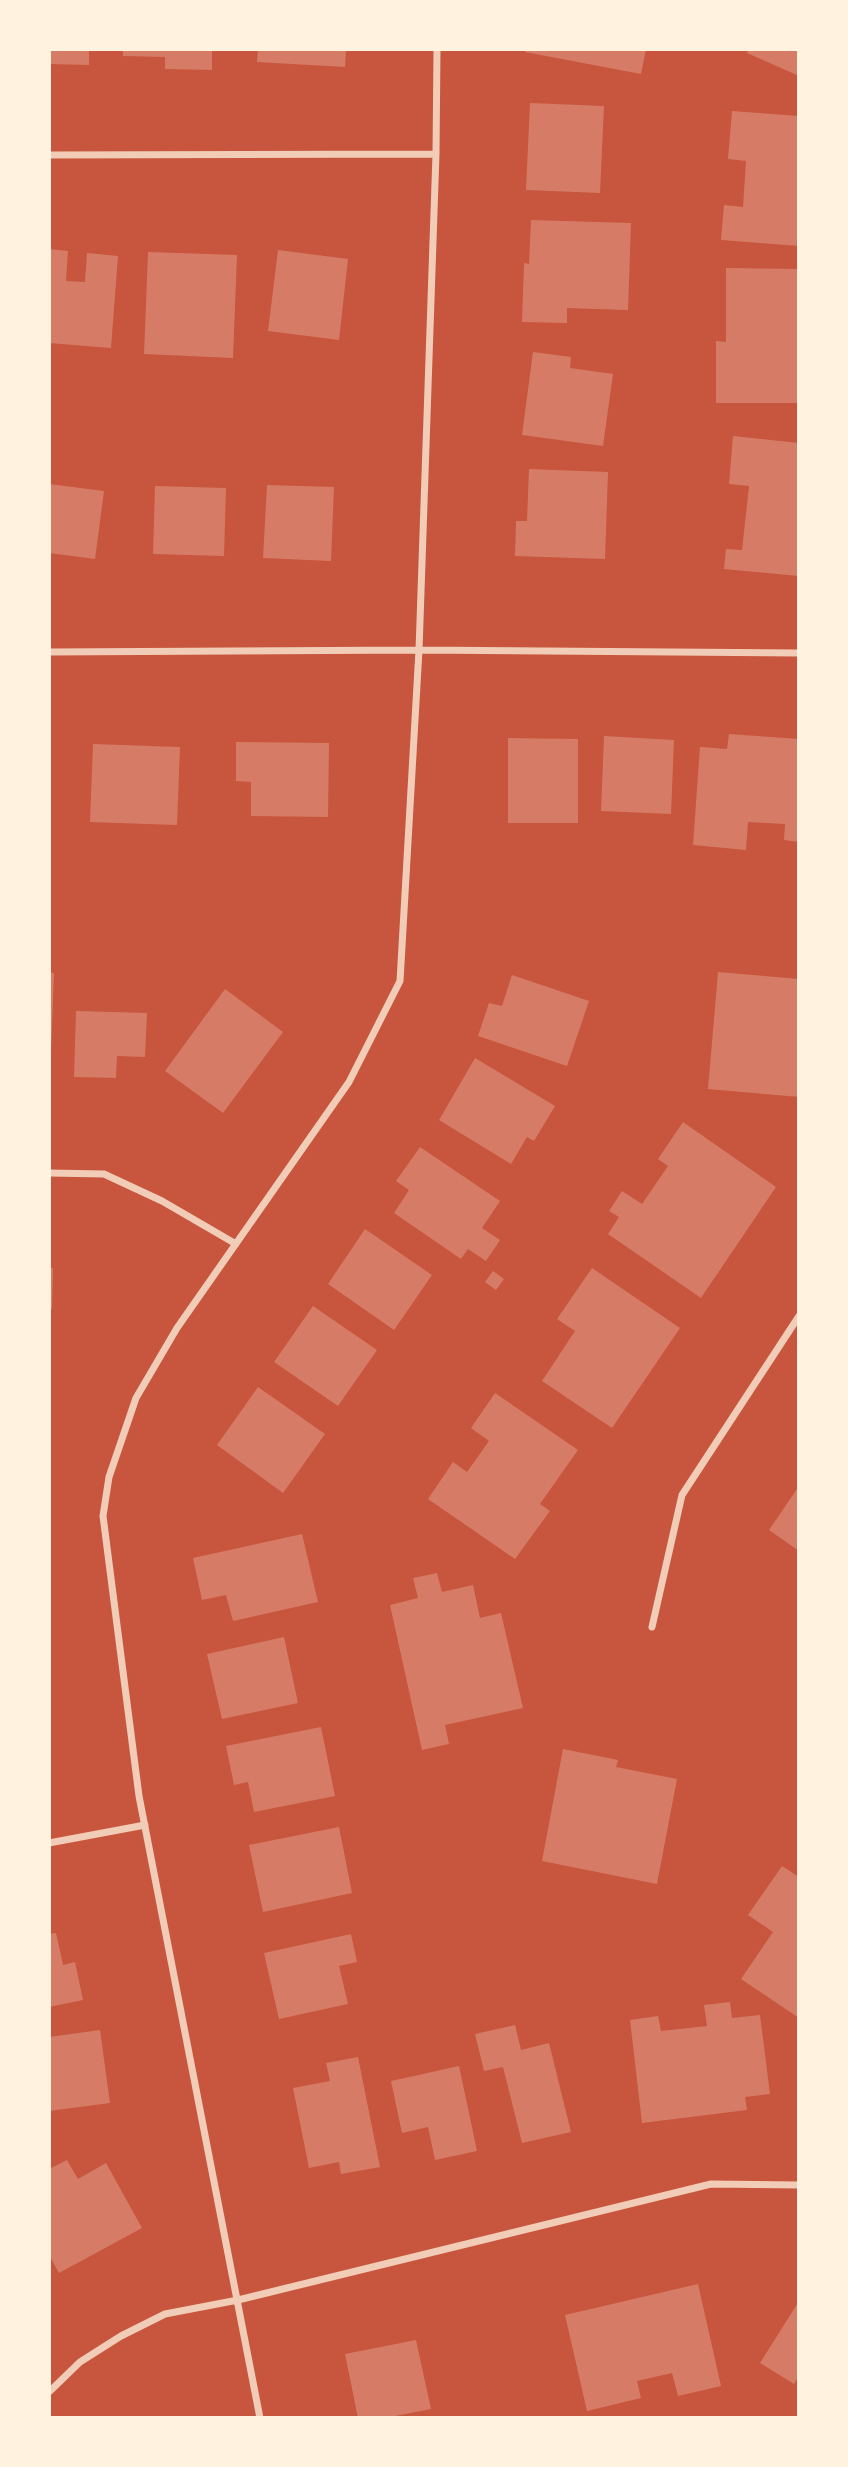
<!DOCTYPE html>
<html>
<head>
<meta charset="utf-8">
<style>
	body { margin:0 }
	#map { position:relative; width:848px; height:2467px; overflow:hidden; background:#c8553d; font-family:"Asap Condensed",sans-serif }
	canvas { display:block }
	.frame { position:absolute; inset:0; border:51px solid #fff3e0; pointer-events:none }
</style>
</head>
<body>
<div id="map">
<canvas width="848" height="2467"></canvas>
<div class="frame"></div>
</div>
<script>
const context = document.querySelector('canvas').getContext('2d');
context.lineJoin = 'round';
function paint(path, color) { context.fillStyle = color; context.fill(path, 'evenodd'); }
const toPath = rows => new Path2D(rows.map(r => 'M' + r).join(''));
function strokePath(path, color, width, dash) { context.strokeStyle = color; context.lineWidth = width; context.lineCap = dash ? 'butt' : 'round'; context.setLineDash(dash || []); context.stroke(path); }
paint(toPath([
	[49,49,89,49,89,65,49,64],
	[123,49,212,49,212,70,165,69,165,57,123,56],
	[258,49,346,49,345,67,257,62],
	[526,49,646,49,641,74,525,52],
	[749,49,799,49,799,76,747,53],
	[530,103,604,106,600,193,526,190],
	[732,111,799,116,799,246,721,240,724,205,743,207,746,161,728,159],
	[531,220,631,223,628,310,567,308,567,323,522,322,524,263,529,264],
	[49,249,68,251,66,281,85,282,87,253,118,256,111,348,49,343],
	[278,250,348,259,339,340,268,331],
	[148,252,237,255,233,358,144,354],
	[726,268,799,269,799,403,716,403,716,341,726,342],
	[533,352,571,357,570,368,613,374,603,446,522,435],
	[733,436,799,443,799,576,724,569,726,549,742,550,749,486,729,484],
	[529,469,608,472,605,559,515,556,516,521,527,521],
	[49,484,104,491,95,559,49,553],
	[267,485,334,487,331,561,263,558],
	[155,486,226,488,224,556,153,554],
	[729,734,799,739,799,842,784,840,785,824,748,822,746,850,693,845,700,747,727,749],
	[604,736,674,740,671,814,601,811],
	[508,738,578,739,578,823,508,823],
	[236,742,329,743,328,817,251,816,251,782,236,781],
	[93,744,180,747,177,825,90,822],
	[49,972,54,973,51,1053,49,1053],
	[718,972,799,979,799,1097,708,1089],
	[512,975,589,1001,567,1066,478,1036,489,1003,502,1006],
	[225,989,283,1032,223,1113,165,1071],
	[76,1011,147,1013,145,1057,117,1056,116,1078,74,1077],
	[475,1058,555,1106,534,1141,527,1137,511,1164,439,1120],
	[683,1122,776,1187,701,1298,608,1234,619,1217,609,1211,622,1191,642,1204,668,1166,658,1159],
	[420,1147,500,1201,482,1228,500,1240,486,1261,468,1249,461,1259,394,1213,409,1190,396,1181],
	[365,1229,432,1275,394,1330,328,1284],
	[49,1268,53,1268,52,1309,49,1309],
	[592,1268,680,1328,612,1428,542,1381,575,1331,557,1319],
	[493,1271,504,1279,496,1290,485,1282],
	[313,1306,377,1350,338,1406,274,1362],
	[258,1387,325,1434,283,1493,217,1445],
	[495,1393,578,1450,540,1504,550,1511,515,1559,428,1499,453,1462,467,1472,489,1441,471,1428],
	[799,1486,799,1551,769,1530],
	[302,1534,318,1602,233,1621,226,1595,202,1600,193,1558],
	[437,1573,442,1592,473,1585,480,1618,501,1613,523,1708,445,1725,449,1744,422,1750,390,1605,418,1598,413,1578],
	[284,1637,298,1703,222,1719,207,1654],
	[321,1727,335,1796,254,1812,248,1782,234,1785,226,1746],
	[563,1749,618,1760,616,1767,677,1779,657,1884,542,1861],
	[339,1827,352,1893,263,1912,249,1845],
	[782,1866,799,1877,799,2018,741,1979,773,1932,748,1915],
	[56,1933,63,1965,75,1962,83,2000,49,2007,49,1934],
	[351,1934,357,1962,339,1966,348,2004,279,2019,264,1953],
	[730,2002,732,2018,760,2015,770,2094,745,2097,747,2110,642,2123,630,2020,658,2016,661,2031,707,2026,704,2005],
	[515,2025,521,2050,549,2043,571,2132,522,2143,503,2067,484,2071,475,2034],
	[100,2030,110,2103,49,2111,49,2037],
	[358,2057,380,2167,341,2174,339,2162,309,2168,293,2088,330,2081,326,2063],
	[459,2066,477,2151,435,2160,428,2127,402,2133,391,2081],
	[67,2160,78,2179,106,2163,142,2228,59,2273,49,2255,49,2169],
	[698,2284,721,2386,678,2396,672,2373,637,2381,641,2398,587,2411,565,2315],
	[799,2301,799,2376,794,2384,760,2363],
	[416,2340,431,2409,385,2418,358,2418,345,2354]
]), '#d67c66');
strokePath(toPath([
	[49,155,436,154],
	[49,652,419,650,799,653],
	[49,1173,104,1174,162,1201,236,1244],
	[652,1627,682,1495,799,1316],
	[49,1843,145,1825],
	[49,2392,80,2362,121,2336,165,2314,238,2300,711,2184,799,2185],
	[260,2418,139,1796,103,1516,109,1477,136,1398,177,1328,349,1082,400,981,419,650,436,154,437,49]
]), '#f1ccb7', 7);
</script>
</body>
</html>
